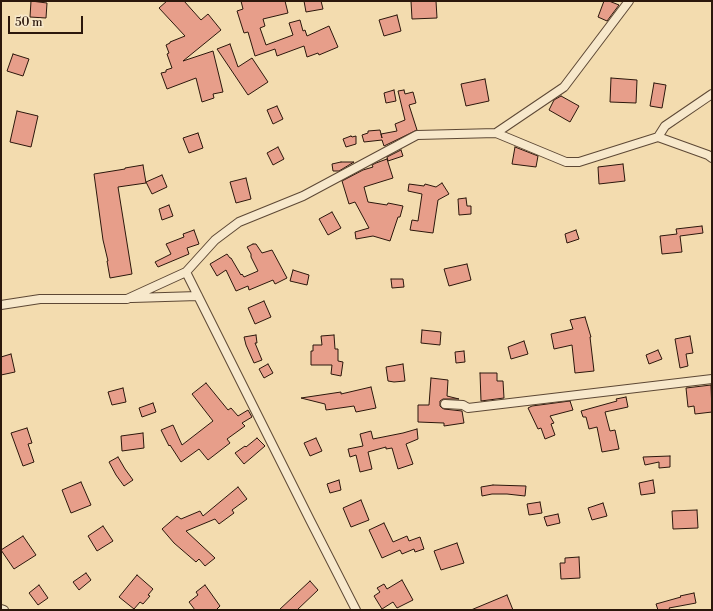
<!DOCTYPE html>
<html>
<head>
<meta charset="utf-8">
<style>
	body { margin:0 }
	#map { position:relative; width:713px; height:611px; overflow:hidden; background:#f3dcaf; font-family:"Libre Bodoni",serif }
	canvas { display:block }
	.frame { position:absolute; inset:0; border:2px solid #2b170c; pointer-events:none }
	.scale { position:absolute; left:8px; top:16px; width:75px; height:18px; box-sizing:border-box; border:2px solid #2b170c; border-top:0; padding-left:5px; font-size:12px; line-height:14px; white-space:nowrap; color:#2b170c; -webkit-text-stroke:3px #f7e8cb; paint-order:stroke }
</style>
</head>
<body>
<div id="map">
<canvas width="713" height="611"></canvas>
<div class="frame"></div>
<div class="scale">50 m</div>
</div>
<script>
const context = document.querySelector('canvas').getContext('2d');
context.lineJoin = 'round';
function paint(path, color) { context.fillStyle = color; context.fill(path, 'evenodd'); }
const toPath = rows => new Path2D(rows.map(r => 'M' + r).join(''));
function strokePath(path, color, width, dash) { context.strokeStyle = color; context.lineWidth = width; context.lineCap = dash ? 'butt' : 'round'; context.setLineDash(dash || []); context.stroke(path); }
const building = toPath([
	[31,1,47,3,46,18,30,17,31,1],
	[167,1,184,1,201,20,208,14,221,30,210,39,183,61,213,51,223,92,213,94,214,98,202,102,196,78,167,89,161,73,166,72,166,70,172,68,167,54,169,53,166,45,170,43,170,42,185,36,159,8,167,1],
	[241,1,285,1,288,13,263,19,265,26,260,28,266,45,293,35,289,23,300,20,303,31,305,30,307,36,329,26,338,47,319,55,318,53,307,57,304,46,277,56,275,49,255,56,248,32,244,33,237,11,243,9,241,1],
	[304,1,321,1,323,9,306,12,304,1],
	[411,1,436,1,437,18,412,19,411,1],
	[604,1,609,1,619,5,607,21,598,17,604,1],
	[397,15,401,31,384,36,379,20,397,15],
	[230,44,238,67,252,58,268,82,248,95,217,49,230,44],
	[13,54,29,59,23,76,7,71,13,54],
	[611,78,637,80,636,103,610,102,611,78],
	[485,79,489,101,466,106,461,84,485,79],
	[654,83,666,85,662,108,650,106,654,83],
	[394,90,396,101,386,103,384,93,394,90],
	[404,90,405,94,413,92,416,103,409,105,417,130,384,146,382,140,364,142,362,135,368,133,368,131,380,130,382,138,381,134,397,131,395,124,405,120,398,91,404,90],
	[561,96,579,106,570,122,549,110,554,100,561,96],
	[277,106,283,119,273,124,267,110,277,106],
	[17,111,38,116,31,147,10,142,17,111],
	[198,133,203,148,189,153,183,138,198,133],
	[351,136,352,137,356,136,356,144,346,147,343,139,351,136],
	[278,147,284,159,273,165,267,153,278,147],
	[515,147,538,156,536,167,512,164,515,147],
	[401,150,403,156,388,161,387,157,401,150],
	[387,159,393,178,364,187,368,202,387,205,388,203,403,206,400,217,398,217,390,241,373,236,356,239,355,232,369,228,355,202,349,204,342,181,363,170,373,167,372,165,376,163,387,159],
	[341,162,354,162,339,171,333,171,332,164,341,162],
	[623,164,625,181,599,184,598,167,623,164],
	[143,165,146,183,118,187,132,274,110,278,107,261,108,261,103,240,94,174,125,169,125,168,143,165],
	[162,175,167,187,152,194,146,182,162,175],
	[246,178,251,199,236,203,230,182,246,178],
	[442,183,449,194,438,200,433,233,410,230,412,220,418,221,422,194,408,191,409,184,424,186,425,184,436,187,442,183],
	[466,198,467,206,471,206,471,214,459,215,458,199,466,198],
	[169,205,173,216,162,220,159,209,169,205],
	[332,212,341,228,328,235,319,219,332,212],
	[702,226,703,233,680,236,682,252,662,254,660,236,677,234,676,229,702,226],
	[194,230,199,244,187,248,189,254,158,267,155,262,171,254,166,244,184,237,183,234,194,230],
	[576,230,579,239,567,243,565,234,576,230],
	[253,244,256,244,262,253,272,250,287,278,275,284,273,280,249,290,248,286,236,291,226,270,217,276,210,264,227,254,230,258,231,258,241,275,242,274,244,277,258,271,251,257,251,254,247,247,253,244],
	[467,264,471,280,449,286,444,269,467,264],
	[293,270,309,275,307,285,290,281,293,270],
	[391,279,403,279,404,287,392,288,391,279],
	[264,301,271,317,255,324,248,308,264,301],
	[585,317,591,337,590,337,594,371,575,373,572,345,554,349,551,334,573,329,570,320,585,317],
	[422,330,441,332,440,345,421,343,422,330],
	[256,335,257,343,255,343,262,360,254,363,246,345,244,337,256,335],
	[334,335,335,349,338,349,338,361,343,362,341,376,331,374,332,365,311,365,311,351,313,351,313,345,322,345,321,336,334,335],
	[690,336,693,353,686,354,688,366,680,368,675,339,690,336],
	[524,341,528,354,511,359,508,347,524,341],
	[658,350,662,359,649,364,646,355,658,350],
	[464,351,465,362,456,363,455,352,464,351],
	[11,354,15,372,1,375,1,357,11,354],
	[268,364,273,373,264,378,259,369,268,364],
	[403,364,405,381,394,382,388,381,386,367,403,364],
	[480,373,497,373,497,381,503,381,504,398,481,401,480,373],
	[431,378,448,380,447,396,459,399,443,399,440,401,440,406,442,408,444,409,462,411,464,423,444,426,444,423,418,422,418,405,429,405,431,378],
	[206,383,228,410,231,408,238,416,248,410,252,417,242,423,245,426,227,439,230,443,208,460,199,449,181,462,170,445,169,446,161,430,173,425,182,445,213,421,192,394,206,383],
	[711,385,712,412,695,414,694,406,688,407,686,388,711,385],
	[371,387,376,408,356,412,354,406,326,410,325,404,301,398,341,392,341,394,371,387],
	[123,388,126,402,112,405,108,392,123,388],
	[626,397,628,407,605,412,610,431,615,430,619,449,602,452,597,427,589,429,586,417,583,417,581,411,617,401,616,399,626,397],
	[570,401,573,410,550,416,554,423,551,424,555,435,545,439,541,428,538,429,528,408,532,406,570,401],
	[153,403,156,412,142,417,139,408,153,403],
	[27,428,32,443,28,444,34,462,23,466,11,433,27,428],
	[417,429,418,439,406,444,413,464,398,469,392,448,386,449,386,447,368,452,372,469,360,472,356,455,350,457,348,449,363,446,360,434,371,431,373,439,403,433,417,429],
	[143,433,144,448,122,451,121,436,143,433],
	[257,438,265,446,244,464,235,453,245,446,246,447,257,438],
	[316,438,322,451,310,456,304,443,316,438],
	[670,456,670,467,659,468,659,462,645,465,643,457,670,456],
	[118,457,125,469,133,480,124,486,116,475,109,462,118,457],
	[339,480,341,490,330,493,327,484,339,480],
	[653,480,655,493,641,495,639,483,653,480],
	[81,482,91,505,71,513,62,490,81,482],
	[493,485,526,486,525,496,507,494,492,494,482,496,481,487,493,485],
	[238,487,247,499,232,510,234,513,219,524,215,519,186,531,215,558,205,566,199,559,196,562,174,543,162,529,177,516,181,519,200,511,203,516,238,487],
	[361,500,369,520,351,527,343,508,361,500],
	[540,502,542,513,529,515,527,504,540,502],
	[603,503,607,516,592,520,588,508,603,503],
	[697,510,698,528,673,529,672,511,697,510],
	[558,514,560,523,547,526,544,517,558,514],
	[384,523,393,542,407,536,409,541,420,537,424,549,415,552,414,549,402,554,400,550,382,558,369,530,384,523],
	[103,526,113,541,97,551,88,536,103,526],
	[23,536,36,555,14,569,1,550,23,536],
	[457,543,464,563,441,570,434,551,457,543],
	[579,557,580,578,561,579,560,563,565,563,565,558,579,557],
	[86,573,91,580,79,590,73,582,86,573],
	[137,575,153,589,148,595,150,596,143,604,140,602,134,609,119,597,137,575],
	[402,580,413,600,397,608,393,602,382,609,374,596,380,592,377,588,384,584,387,589,402,580],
	[310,581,318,590,297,610,279,610,310,581],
	[39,585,48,598,38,605,29,593,39,585],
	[205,585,220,606,216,610,195,610,189,602,198,595,196,592,205,585],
	[694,593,696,603,669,608,670,610,658,610,656,604,681,597,680,596,694,593],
	[507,595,513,610,471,610,507,595]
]);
paint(building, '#e79e8a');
strokePath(building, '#2b170c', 1);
const street = toPath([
	[496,133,564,87,629,1],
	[658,137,665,126,712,94],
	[186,272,310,520,356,610],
	[132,298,198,296],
	[1,305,40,299,127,299,186,272,215,240,239,222,303,196,417,135,496,133,566,162,579,162,658,137,708,155,712,158],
	[445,404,463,405,468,408,712,379],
	[1,609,4,610]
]);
strokePath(street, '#5d4835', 10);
strokePath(street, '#f7e8cb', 8);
</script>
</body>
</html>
